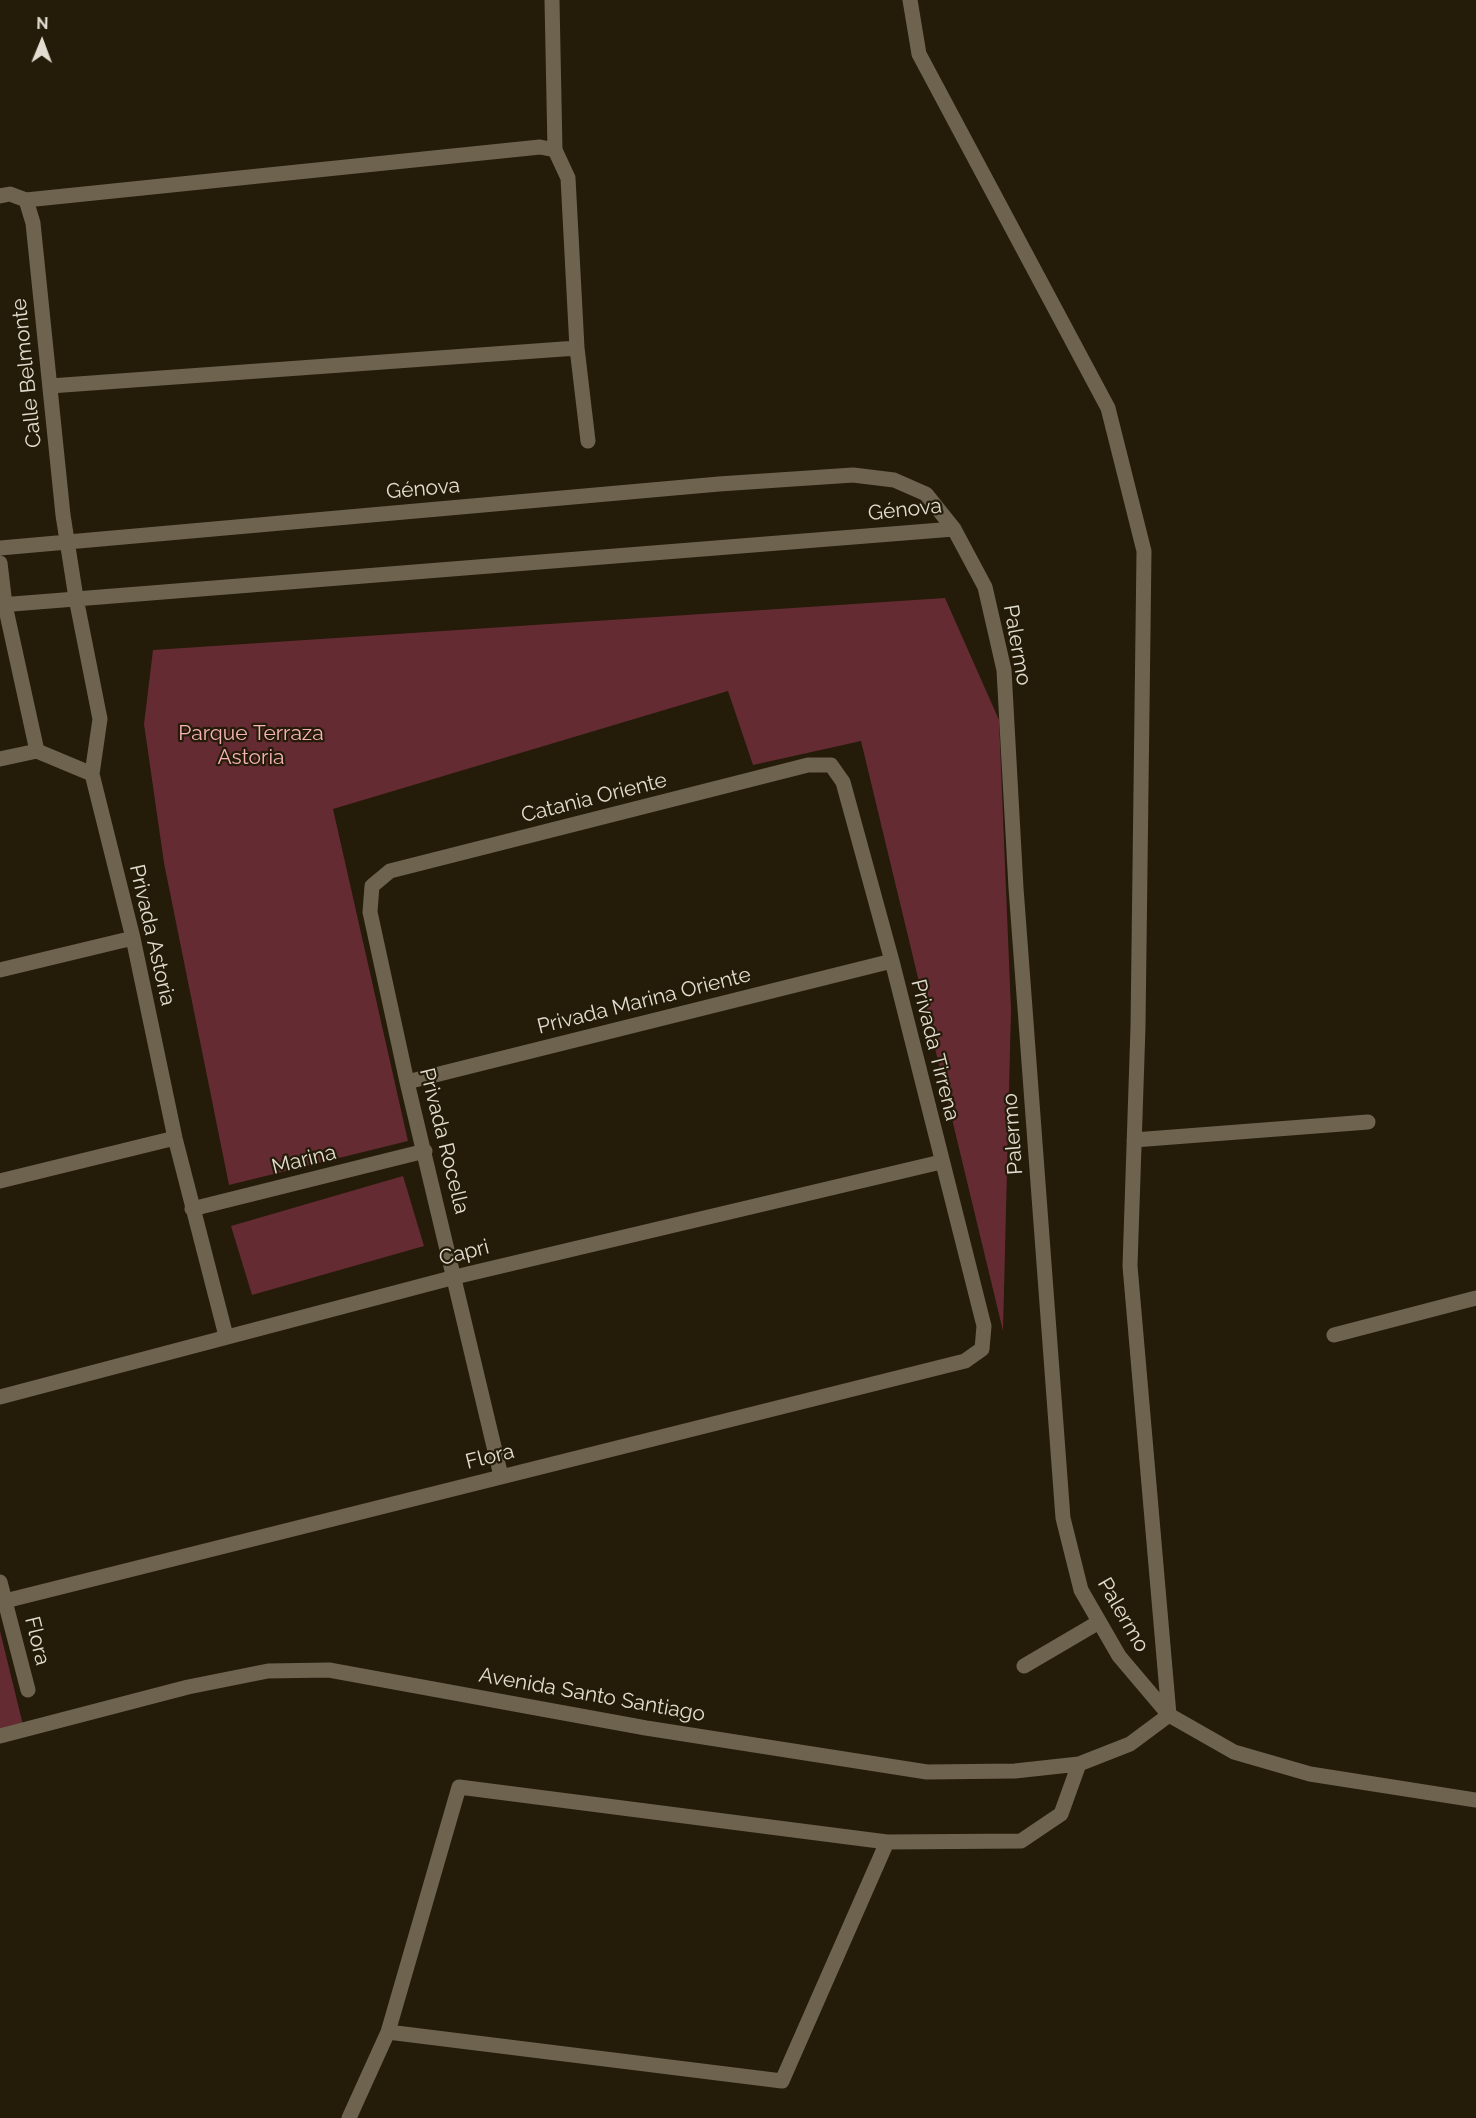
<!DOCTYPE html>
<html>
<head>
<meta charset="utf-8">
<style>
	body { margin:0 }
	#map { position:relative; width:1476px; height:2118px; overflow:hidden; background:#241b09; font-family:Raleway,sans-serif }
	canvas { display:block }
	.north { position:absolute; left:12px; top:12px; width:60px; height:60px; -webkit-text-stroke:4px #241b09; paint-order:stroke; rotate:1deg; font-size:16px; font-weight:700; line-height:24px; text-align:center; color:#e3ddd1 }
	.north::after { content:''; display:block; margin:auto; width:21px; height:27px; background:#e3ddd1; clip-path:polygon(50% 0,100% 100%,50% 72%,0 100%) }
</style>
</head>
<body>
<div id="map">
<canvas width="1476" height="2118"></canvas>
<div class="north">N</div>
</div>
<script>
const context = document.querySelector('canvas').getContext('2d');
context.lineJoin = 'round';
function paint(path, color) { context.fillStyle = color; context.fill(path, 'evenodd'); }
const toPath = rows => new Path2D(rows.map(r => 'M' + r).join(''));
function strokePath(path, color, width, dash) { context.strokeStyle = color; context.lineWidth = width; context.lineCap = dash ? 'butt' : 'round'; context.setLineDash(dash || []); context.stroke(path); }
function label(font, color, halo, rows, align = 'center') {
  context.font = font + ' Raleway,sans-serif'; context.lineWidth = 4.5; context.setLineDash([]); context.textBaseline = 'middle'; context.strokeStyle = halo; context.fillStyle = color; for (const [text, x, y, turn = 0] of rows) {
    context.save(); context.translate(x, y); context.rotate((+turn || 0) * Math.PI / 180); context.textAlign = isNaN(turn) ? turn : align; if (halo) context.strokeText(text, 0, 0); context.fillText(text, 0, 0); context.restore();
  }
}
paint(toPath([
	[945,598,999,720,1011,1010,1003,1331,861,741,753,765,728,691,333,809,408,1141,229,1185,164,863,144,724,153,650],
	[403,1176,424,1246,252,1295,231,1226],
	[0,1631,23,1725,0,1730]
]), '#642b32');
strokePath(toPath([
	[552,0,555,150],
	[910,0,919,54,1108,408,1144,551,1138,1027,1130,1266,1169,1715],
	[0,196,10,194,26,200,540,147,555,150,568,178,577,348],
	[26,200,33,223,63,515,76,598,100,719,92,774,133,938,175,1138,226,1336],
	[50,386,577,348,588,441],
	[0,548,719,484,853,475,894,480,926,494,954,529,985,587,1004,670,1016,888,1063,1518,1081,1590,1119,1656,1169,1715,1234,1752,1310,1774,1476,1800],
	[0,563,5,605,37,751],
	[0,605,954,529],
	[0,759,37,751,92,774],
	[0,970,133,938],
	[407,1082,892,961],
	[1134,1140,1368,1122],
	[0,1181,175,1138],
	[192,1209,425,1151],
	[1334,1335,1476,1298],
	[0,1397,455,1277,941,1162],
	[0,1582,28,1690],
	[5,1601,965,1361,982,1349,984,1326,892,961,843,782,831,765,808,765,390,871,372,886,370,912,407,1082,501,1476],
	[1024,1666,1099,1622],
	[0,1736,188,1687,268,1671,329,1670,646,1728,927,1772,1015,1771,1079,1764,1130,1744,1169,1715],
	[887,1842,782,2081,388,2032,459,1787,887,1842,1021,1841,1061,1814,1079,1764],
	[349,2118,388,2032]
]), '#6e634f', 15);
label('21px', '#e3ddd1', '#241b09', [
	["Calle Belmonte",27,373,-96],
	["Génova",423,489,-5],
	["Génova",905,510,-6],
	["Palermo",1017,645,80],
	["Catania Oriente",594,798,-14],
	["Privada Astoria",152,935,77],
	["Privada Marina Oriente",644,1001,-14],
	["Privada Tirrena",935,1050,76],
	["Palermo",1013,1134,-94],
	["Privada Rocella",444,1141,76],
	["Marina",304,1160,-14],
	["Capri",464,1253,-14],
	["Flora",490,1457,-14],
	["Palermo",1123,1615,60],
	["Flora",37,1641,76],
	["Avenida Santo Santiago",592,1695,10]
]);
label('21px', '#f8b3b8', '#241b09', [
	["Parque Terraza",251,734],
	["Astoria",251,758]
]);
</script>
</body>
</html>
